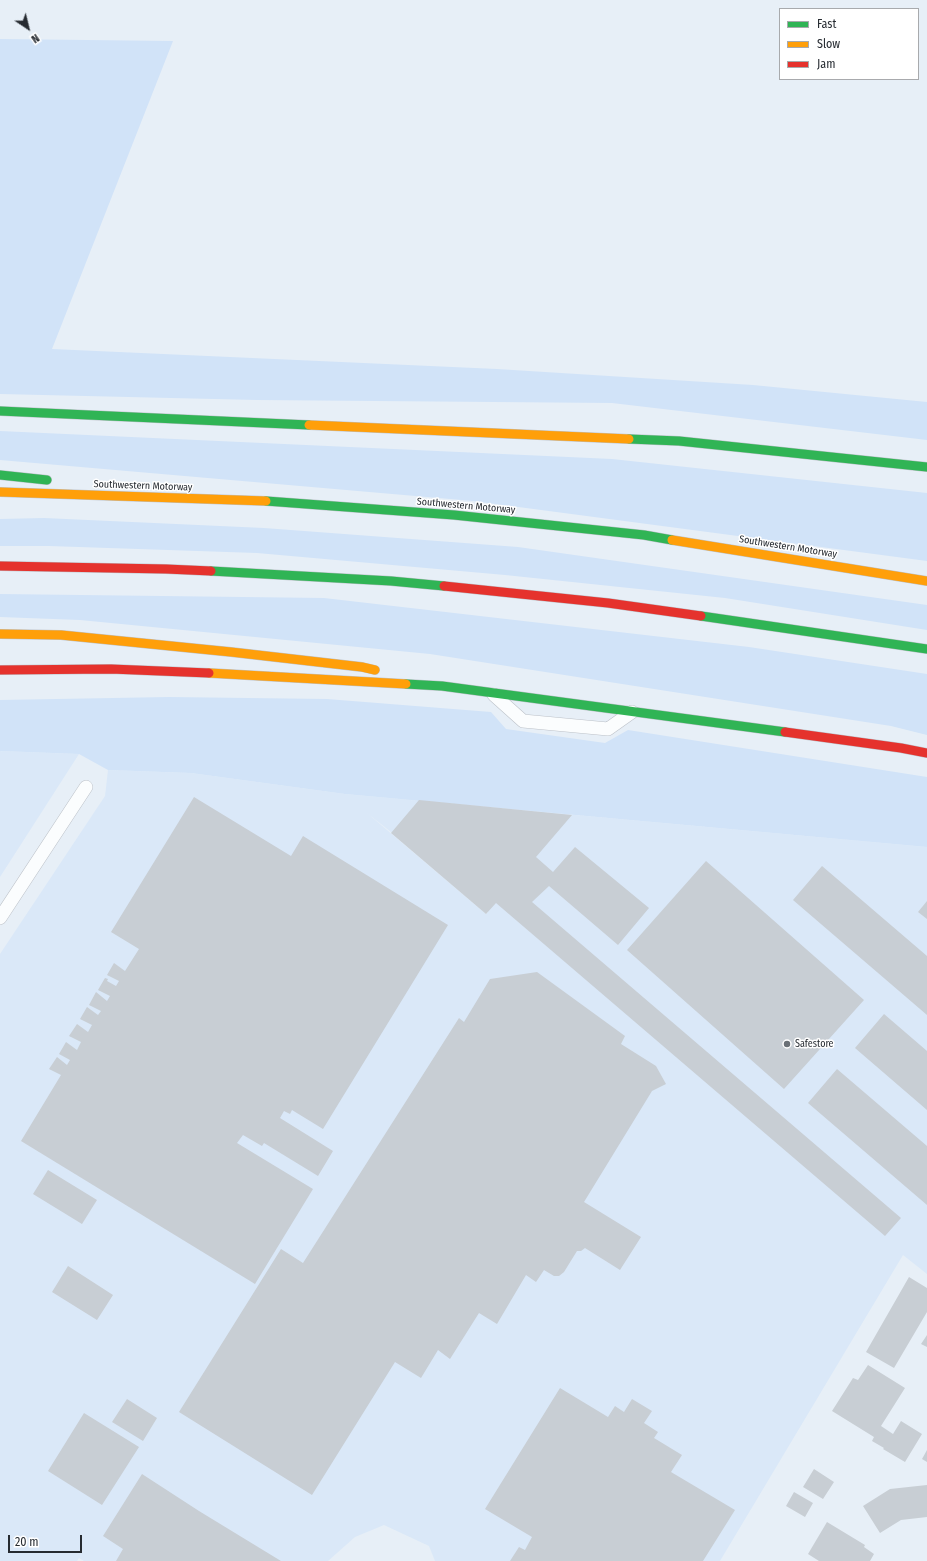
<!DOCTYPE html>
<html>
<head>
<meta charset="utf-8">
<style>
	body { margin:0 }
	#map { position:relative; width:927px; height:1561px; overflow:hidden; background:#e7eff7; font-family:"Fira Sans Condensed",sans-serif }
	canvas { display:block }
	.legend { position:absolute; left:779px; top:8px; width:140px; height:72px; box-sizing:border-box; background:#fff; border:1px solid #a8aaad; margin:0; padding:5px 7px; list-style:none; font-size:12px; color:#262b31 }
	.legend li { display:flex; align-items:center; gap:8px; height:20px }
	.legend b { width:20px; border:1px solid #a8aaad }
	.north { position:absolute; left:8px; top:8px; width:40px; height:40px; -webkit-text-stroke:3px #fff; paint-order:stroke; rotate:145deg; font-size:11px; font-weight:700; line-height:16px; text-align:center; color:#262b31 }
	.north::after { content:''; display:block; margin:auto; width:14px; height:18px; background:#262b31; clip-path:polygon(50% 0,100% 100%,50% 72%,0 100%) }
	.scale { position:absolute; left:8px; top:1535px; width:74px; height:18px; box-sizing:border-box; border:2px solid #262b31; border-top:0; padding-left:5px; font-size:12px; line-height:14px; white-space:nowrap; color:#262b31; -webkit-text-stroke:3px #fff; paint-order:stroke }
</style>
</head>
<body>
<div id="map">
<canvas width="927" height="1561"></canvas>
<ul class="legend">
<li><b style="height:5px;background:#30b455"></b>Fast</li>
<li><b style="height:5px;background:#ff9f0a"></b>Slow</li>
<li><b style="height:5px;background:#e5322d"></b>Jam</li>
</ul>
<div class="north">N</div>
<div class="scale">20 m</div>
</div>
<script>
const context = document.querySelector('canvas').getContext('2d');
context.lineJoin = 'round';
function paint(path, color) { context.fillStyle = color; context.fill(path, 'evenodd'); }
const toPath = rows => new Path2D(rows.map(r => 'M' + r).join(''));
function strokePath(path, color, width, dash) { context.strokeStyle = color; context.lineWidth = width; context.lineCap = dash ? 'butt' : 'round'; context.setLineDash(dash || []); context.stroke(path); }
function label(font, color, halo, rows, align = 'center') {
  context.font = font + ' "Fira Sans Condensed",sans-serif'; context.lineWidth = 3; context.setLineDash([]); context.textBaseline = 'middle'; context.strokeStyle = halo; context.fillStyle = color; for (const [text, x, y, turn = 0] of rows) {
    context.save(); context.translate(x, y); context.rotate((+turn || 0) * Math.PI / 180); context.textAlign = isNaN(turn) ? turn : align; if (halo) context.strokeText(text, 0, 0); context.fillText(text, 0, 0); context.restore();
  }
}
paint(toPath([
	[0,751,79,754,0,877],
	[108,770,191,773,345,794,927,847,927,1274,903,1255,720,1561,435,1561,429,1546,384,1525,355,1537,328,1561,84,1561,79,1558,77,1561,0,1561,0,954,105,796],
	[367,813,391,832,488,912,486,914]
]), '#dae8f8');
paint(toPath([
	[0,39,173,41,52,349,497,369,753,385,927,402,927,440,612,403,257,400,0,394],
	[0,431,612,459,927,493,927,561,473,501,0,460],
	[44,518,264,528,518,547,927,605,927,630,725,598,505,575,257,553,49,546,0,546,0,519],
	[0,594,324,598,749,647,927,674,927,735,891,726,430,654,80,620,0,617],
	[169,697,327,699,491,712,506,729,605,743,628,730,927,777,927,847,345,794,191,773,108,770,79,754,0,751,0,700]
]), '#d1e3f8');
paint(toPath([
	[194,797,291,856,303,836,448,925,323,1129,292,1110,290,1114,284,1111,280,1118,333,1151,318,1176,264,1143,262,1146,243,1135,237,1143,313,1189,255,1284,21,1141,61,1075,49,1069,57,1057,67,1065,70,1060,59,1054,66,1042,77,1050,81,1042,69,1036,77,1024,88,1032,92,1025,80,1019,87,1007,98,1015,101,1011,89,1005,96,992,107,1001,110,996,98,990,105,978,108,979,107,981,116,986,119,981,107,975,114,963,125,971,139,949,111,932],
	[419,800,572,815,536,857,553,872,575,847,649,908,618,945,549,886,532,902,901,1218,885,1236,496,903,486,914,391,833],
	[706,861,864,1000,784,1089,627,950],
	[822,866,927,956,927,1015,793,900],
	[927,901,927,919,918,912],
	[537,972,625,1036,621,1044,656,1066,666,1084,652,1091,584,1202,641,1237,620,1270,585,1248,581,1251,577,1251,564,1272,559,1276,554,1276,544,1270,536,1282,526,1275,497,1324,479,1313,450,1359,438,1350,421,1378,395,1362,312,1495,179,1412,281,1249,303,1263,459,1018,464,1022,490,979],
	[884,1014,927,1051,927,1110,855,1048],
	[837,1069,927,1146,927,1205,808,1103],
	[48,1170,97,1200,82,1224,33,1194],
	[68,1266,113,1295,97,1320,52,1292],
	[909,1277,927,1288,927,1312,894,1368,866,1352],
	[927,1335,927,1347,921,1344],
	[868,1365,905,1388,881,1426,893,1434,901,1421,922,1434,905,1462,883,1449,884,1448,872,1441,874,1437,832,1411,853,1378,858,1380],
	[560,1388,608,1417,615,1406,624,1412,632,1399,652,1411,644,1423,658,1432,654,1438,682,1455,671,1472,735,1510,703,1561,510,1561,519,1547,525,1550,532,1537,485,1509],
	[127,1399,157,1418,143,1441,112,1422],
	[84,1413,139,1447,102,1505,48,1471],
	[927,1450,927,1462,922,1459],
	[814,1469,834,1482,823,1499,803,1487],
	[142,1474,199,1511,281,1561,116,1561,123,1549,103,1536],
	[927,1485,927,1517,901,1520,880,1533,863,1506,890,1489],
	[794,1492,813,1503,805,1517,786,1506],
	[827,1522,865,1545,864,1547,874,1554,870,1561,819,1561,808,1554]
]), '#c8ced4');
const lane = toPath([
	[494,695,523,721,608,729,632,712],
	[0,918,86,787]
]);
const fast = toPath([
	[0,411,309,425],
	[629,439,679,441,927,467],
	[0,475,47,480],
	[266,501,454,515,644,535,672,540],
	[211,571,391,581,444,586],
	[701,616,927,649],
	[406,684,442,686,785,732]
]);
const slow = toPath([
	[309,425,629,439],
	[0,492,266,501],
	[672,540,927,581],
	[0,634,61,635,231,652,362,667,375,670],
	[209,673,406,684]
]);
const jam = toPath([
	[0,566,166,569,211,571],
	[444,586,608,603,701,616],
	[0,670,111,669,209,673],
	[785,732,901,748,927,753]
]);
strokePath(lane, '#bcc1c8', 14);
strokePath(fast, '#bcc1c8', 10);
strokePath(slow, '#bcc1c8', 10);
strokePath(jam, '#bcc1c8', 10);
strokePath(lane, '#fbfdfe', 13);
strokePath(fast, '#30b455', 9);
strokePath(slow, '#ff9f0a', 9);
strokePath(jam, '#e5322d', 9);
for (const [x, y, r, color] of [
	[787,1044,4,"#6a7076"]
]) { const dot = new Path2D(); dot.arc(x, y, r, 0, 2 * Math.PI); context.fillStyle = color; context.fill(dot); strokePath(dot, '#fff', 1.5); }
label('10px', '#262b31', '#fff', [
	["Southwestern Motorway",143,486,2],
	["Southwestern Motorway",466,506,5],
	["Southwestern Motorway",788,547,9]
]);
label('10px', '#262b31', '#fff', [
	["Safestore",795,1044]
], 'left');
</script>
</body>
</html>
